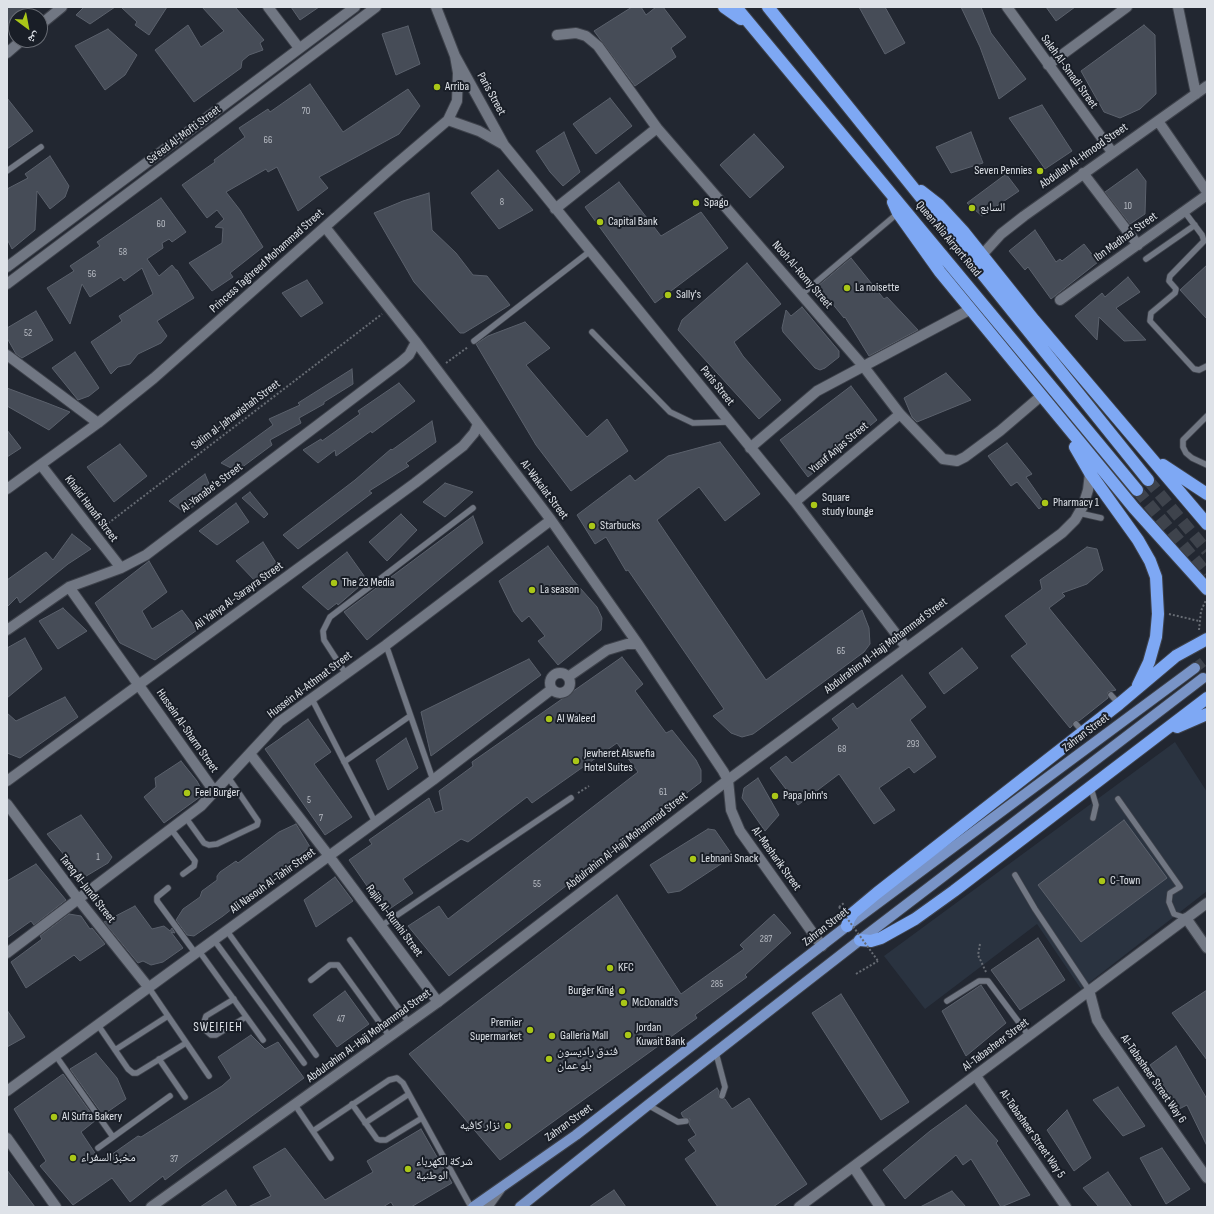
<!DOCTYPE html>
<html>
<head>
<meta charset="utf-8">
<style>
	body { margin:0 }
	#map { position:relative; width:1214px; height:1214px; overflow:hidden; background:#222731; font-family:"Sofia Sans Condensed","Noto Naskh Arabic",sans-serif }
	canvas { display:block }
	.frame { position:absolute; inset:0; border:8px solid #dee2e8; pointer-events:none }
	.north { position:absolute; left:8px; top:8px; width:40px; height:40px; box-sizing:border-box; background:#191e27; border:1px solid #686c74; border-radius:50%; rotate:148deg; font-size:11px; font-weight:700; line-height:16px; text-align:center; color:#dee2e8 }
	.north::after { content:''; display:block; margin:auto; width:14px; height:18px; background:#aac718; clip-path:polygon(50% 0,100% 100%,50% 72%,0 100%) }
</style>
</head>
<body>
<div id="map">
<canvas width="1214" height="1214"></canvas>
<div class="frame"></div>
<div class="north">ش</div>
</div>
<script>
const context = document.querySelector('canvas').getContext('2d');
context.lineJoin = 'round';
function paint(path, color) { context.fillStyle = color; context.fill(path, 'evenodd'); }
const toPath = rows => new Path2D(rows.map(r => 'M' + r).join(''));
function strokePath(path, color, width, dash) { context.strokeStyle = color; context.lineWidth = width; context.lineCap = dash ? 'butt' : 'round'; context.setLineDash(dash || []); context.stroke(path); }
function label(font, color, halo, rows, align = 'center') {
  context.font = font + ' "Sofia Sans Condensed","Noto Naskh Arabic",sans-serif'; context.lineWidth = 4; context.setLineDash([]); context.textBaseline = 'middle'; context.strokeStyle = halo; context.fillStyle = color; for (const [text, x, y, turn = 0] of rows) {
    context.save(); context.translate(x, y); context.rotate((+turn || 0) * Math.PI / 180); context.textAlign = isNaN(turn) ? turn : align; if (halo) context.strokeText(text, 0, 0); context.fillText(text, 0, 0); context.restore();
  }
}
paint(toPath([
	[1175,742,1207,792,1207,891,1081,989,1037,924,925,1009,884,956]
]), '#2a3340');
const building = toPath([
	[7,7,31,7,20,16,16,16,16,19,7,27,7,7],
	[84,7,115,7,90,24,76,15,84,7],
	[121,7,167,7,149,35,135,25,137,22,121,7],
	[202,7,235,7,264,40,260,43,263,50,249,55,242,61,241,68,194,102,155,50,188,25,201,47,224,31,202,7],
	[291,7,319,7,300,20,291,7],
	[632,7,641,7,646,15,656,7,663,7,686,37,671,48,676,57,635,86,594,31,632,7],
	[859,7,885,7,905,43,885,54,859,7],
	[961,7,981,7,991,33,1026,79,999,99,980,47,961,7],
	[1046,7,1075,7,1056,21,1046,7],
	[1144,25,1155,35,1156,94,1140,109,1120,118,1104,112,1081,71,1144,25],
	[408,26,420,64,396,75,382,34,408,26],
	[108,29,137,55,125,75,105,90,75,46,108,29],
	[310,84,343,132,408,89,420,106,399,134,319,177,328,188,298,211,277,167,268,172,266,169,226,192,240,210,263,247,230,273,233,277,212,291,189,263,222,243,223,228,215,227,224,219,217,210,207,218,182,185,215,162,214,160,245,137,239,128,268,109,270,112,310,84],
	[7,98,33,131,7,149,7,98],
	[610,98,632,126,596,154,573,124,610,98],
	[1042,105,1072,151,1045,169,1009,118,1042,105],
	[564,132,580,172,563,186,550,172,536,151,564,132],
	[971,132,983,163,951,173,936,147,971,132],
	[754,134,784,167,750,198,720,165,754,134],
	[50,156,69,186,65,197,50,209,37,191,35,230,12,249,7,239,7,189,28,178,25,174,50,156],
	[1137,169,1146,181,1145,214,1130,224,1105,192,1137,169],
	[498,170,533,210,499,229,471,193,498,170],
	[1006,174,1019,191,982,216,967,203,1006,174],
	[619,182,661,236,701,212,728,248,655,303,585,207,619,182],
	[429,193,432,230,456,253,473,275,487,276,510,305,464,333,460,333,414,282,374,213,403,201,429,193],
	[161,198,186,232,172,242,169,239,162,243,163,248,147,259,159,276,172,265,176,270,177,270,194,298,157,321,167,336,161,343,138,354,130,364,118,367,111,374,91,342,122,321,119,316,153,294,142,268,124,281,121,277,90,297,82,284,70,324,47,288,74,271,70,266,100,246,97,242,161,198],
	[1035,230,1056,262,1060,259,1062,261,1084,244,1098,262,1051,299,1028,267,1025,270,1009,251,1035,230],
	[851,258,884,299,887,297,918,330,869,356,845,317,844,318,818,286,851,258],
	[747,263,781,304,734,342,743,356,781,400,759,419,678,330,682,320,747,263],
	[1207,265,1207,319,1180,290,1207,265],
	[1128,277,1140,292,1116,308,1146,340,1124,341,1099,317,1097,340,1075,316,1102,293,1105,297,1128,277],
	[307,280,323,303,301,317,282,293,307,280],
	[802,307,839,351,839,357,825,368,820,370,815,368,783,332,782,328,786,310,791,316,802,307],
	[36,311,53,340,22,358,16,354,7,338,7,328,36,311],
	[525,322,550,348,526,365,587,437,607,419,628,451,571,491,536,445,476,344,488,336,525,322],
	[75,352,99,388,89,396,78,400,52,368,75,352],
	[352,369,353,384,324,402,324,404,299,418,301,423,270,440,272,445,237,471,221,463,273,425,269,419,300,405,298,403,352,369],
	[946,373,971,400,917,422,912,417,904,398,946,373],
	[399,383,415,401,372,433,371,431,336,456,335,450,318,463,303,450,321,439,322,441,360,414,358,411,399,383],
	[851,386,877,420,808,477,780,440,851,386],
	[7,388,47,403,70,412,49,430,7,406,7,388],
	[432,421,436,442,406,463,409,466,369,491,372,493,298,549,283,535,355,480,391,449,392,450,432,421],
	[7,430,21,448,7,457,7,430],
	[720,442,760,494,725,521,699,487,657,520,766,680,862,610,869,628,870,644,864,652,753,734,742,737,731,733,713,716,724,709,628,570,626,571,606,537,595,544,577,515,630,475,635,481,668,456,720,442],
	[1007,443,1032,474,1026,477,1045,504,1039,509,1017,482,1011,486,988,456,1007,443],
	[120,444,147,476,114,502,87,467,120,444],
	[205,474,212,491,185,513,169,501,205,474],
	[445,483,473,492,445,517,423,502,445,483],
	[250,492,268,514,264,518,242,498,250,492],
	[236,503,249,522,217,545,199,531,236,503],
	[401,514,417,530,387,561,369,542,401,514],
	[473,516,483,543,367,640,344,612,473,516],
	[72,534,91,549,68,564,20,603,17,597,7,607,7,580,46,552,53,560,72,534],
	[263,542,278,566,256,582,236,561,263,542],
	[548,546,573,580,597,607,602,618,601,630,558,665,538,641,545,636,529,616,522,622,514,612,499,581,548,546],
	[1087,547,1097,549,1103,570,1087,584,1062,593,1065,596,1049,608,1116,690,1108,692,1108,698,1079,721,1074,721,1072,726,1070,728,1011,656,1027,644,1005,616,1042,589,1040,580,1087,547],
	[347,552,367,580,338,605,337,603,328,610,302,587,347,552],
	[149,561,167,592,142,611,152,629,182,610,197,630,155,660,120,643,95,603,149,561],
	[63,608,87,631,58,649,39,621,63,608],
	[25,638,42,669,7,698,7,648,25,638],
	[962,648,978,668,944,694,929,673,962,648],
	[622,657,643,684,635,691,666,733,672,730,696,760,701,770,701,782,449,976,408,926,439,906,448,919,638,772,617,743,532,803,527,797,468,842,461,839,403,879,413,893,385,912,349,860,372,844,369,840,429,798,435,813,443,810,439,791,473,766,472,762,622,657],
	[529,659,541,675,431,756,421,712,529,659],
	[902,675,926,707,910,720,936,757,914,773,909,767,879,788,895,810,874,824,839,774,798,805,770,768,786,756,792,763,839,728,832,719,853,703,857,709,902,675],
	[65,697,78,717,20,758,7,753,7,713,16,721,65,697],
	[308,719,331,752,314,764,352,817,325,835,265,749,308,719],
	[406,738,418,768,388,790,376,760,406,738],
	[181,761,197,781,204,794,164,823,144,797,156,787,155,778,181,761],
	[758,778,779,815,765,831,742,798,744,788,758,778],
	[81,815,112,857,108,863,83,878,47,834,81,815],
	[1124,820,1167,878,1081,942,1038,885,1124,820],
	[296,824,310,847,223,916,194,936,187,935,176,920,183,909,200,897,202,891,217,880,217,876,220,872,236,861,238,863,279,832,296,824],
	[708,829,715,830,733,856,680,891,668,893,650,865,708,829],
	[36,864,66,900,34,925,31,921,7,938,7,881,36,864],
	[335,877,353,901,316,927,304,900,335,877],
	[617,895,681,994,744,949,740,945,774,914,791,933,745,975,747,977,695,1015,697,1018,500,1160,409,1054,617,895],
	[135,906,152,929,164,926,170,931,172,928,175,933,171,932,183,948,163,962,151,965,143,961,138,963,104,922,135,906],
	[69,914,81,916,90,929,92,928,105,944,80,961,74,955,26,988,11,962,42,939,40,936,69,914],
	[1038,938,1065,980,1020,1010,991,970,1038,938],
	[981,985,1006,1023,966,1056,942,1011,981,985],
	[1207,990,1207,1060,1172,1013,1207,990],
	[345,991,369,1024,337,1047,313,1015,345,991],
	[841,994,909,1102,881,1120,812,1013,841,994],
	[7,1010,25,1037,7,1047,7,1010],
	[251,1035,265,1049,278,1042,304,1078,186,1164,165,1180,163,1176,130,1202,112,1178,73,1205,40,1166,46,1161,14,1109,63,1074,96,1120,81,1132,101,1162,138,1136,141,1137,222,1086,231,1078,218,1057,251,1035],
	[1176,1046,1207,1099,1207,1146,1187,1105,1179,1109,1150,1065,1176,1046],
	[96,1053,117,1078,126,1099,103,1115,70,1069,96,1053],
	[1118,1087,1145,1126,1123,1136,1093,1100,1118,1087],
	[717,1088,719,1091,719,1098,725,1099,732,1109,749,1098,807,1184,773,1207,718,1207,685,1159,696,1151,688,1140,696,1135,689,1124,690,1119,683,1117,681,1113,717,1088],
	[966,1105,998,1141,996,1143,1030,1195,1001,1207,971,1159,963,1165,956,1155,905,1199,883,1170,930,1131,966,1105],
	[1067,1110,1091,1158,1074,1171,1047,1130,1067,1110],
	[421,1129,452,1183,411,1207,394,1207,391,1202,383,1207,248,1207,271,1196,253,1167,285,1148,325,1200,373,1172,367,1161,421,1129],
	[1162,1148,1190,1189,1166,1204,1140,1158,1162,1148],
	[7,1170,35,1207,7,1207,7,1170],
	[1108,1172,1132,1207,1099,1207,1083,1188,1108,1172],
	[226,1190,237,1207,200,1207,226,1190],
	[614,1190,626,1207,589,1207,614,1190],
	[952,1191,966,1207,920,1207,952,1191]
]);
paint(building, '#464c57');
strokePath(building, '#5b616c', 1);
strokePath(toPath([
	[1195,668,1207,659]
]), '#3e434c', 10, [10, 5]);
strokePath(toPath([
	[1148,480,1207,551],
	[1137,490,1207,574]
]), '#3e434c', 12, [12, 6]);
const service = toPath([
	[7,171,41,147],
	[1184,211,1202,235,1204,241,1170,276,1169,281,1176,289,1175,293,1151,313,1150,321,1194,369,1199,370,1207,366],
	[1146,259,1195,225],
	[801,295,898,213],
	[592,332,670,412,693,423,729,422],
	[474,341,589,252],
	[1207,416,1183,440,1183,447,1186,453,1192,458,1207,465],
	[1079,513,1101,518],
	[386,645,433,780],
	[346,674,324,640,323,631,330,617,473,508],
	[1111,695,1119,704],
	[312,699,375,822],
	[1076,724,1083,732],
	[344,762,410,716],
	[1091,788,1096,805,1093,818],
	[1118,799,1180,887,1170,893,1169,902,1174,914,1186,918],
	[186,818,204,843,209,845,217,844,257,825,258,821,228,777],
	[171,829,195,861,194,866,183,874],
	[1015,875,1035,909,1089,990],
	[168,888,157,897,157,901,196,954],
	[381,926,571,798],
	[227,931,316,1055],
	[214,940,304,1063],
	[350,940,409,1023],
	[199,951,263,1040],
	[311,980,330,965,338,965,390,1037],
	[149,988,209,1076],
	[234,999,206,1016,203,1025,204,1029,211,1035,216,1035,246,1017],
	[947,1001,979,981,988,981,1029,1036],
	[98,1025,128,1069,133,1073,137,1073,186,1043],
	[115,1050,168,1016],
	[716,1053,725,1087,722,1096],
	[56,1056,113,1137],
	[159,1059,185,1097],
	[352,1104,377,1139,380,1140,386,1140,422,1118],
	[295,1105,331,1158],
	[648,1105,678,1122,686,1121],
	[365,1123,409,1094],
	[313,1131,389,1080,397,1078,403,1083,471,1207],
	[98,1148,170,1096]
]);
const minor = toPath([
	[268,7,299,48],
	[1007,7,1112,152],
	[1178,7,1196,94],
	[40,25,62,7],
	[557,35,576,33,586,36,598,46,657,128,864,367,900,414,943,459,957,461,965,457,1000,431,1041,396],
	[7,53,22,40],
	[455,56,504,145,795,502,906,647],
	[1048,65,1127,7],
	[448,120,479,131,504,145],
	[1158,121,1207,192],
	[1083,173,1138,245],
	[555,209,657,128],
	[325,227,416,342,551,520,638,644,723,771,728,780,731,810,740,831,822,946],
	[982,255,1001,234,1024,216,1207,86],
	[1060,300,1207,195],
	[7,355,98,423],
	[750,448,817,391,971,309],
	[41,465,121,568],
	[7,489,98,423,154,378,387,172,448,120,457,101,458,73,455,56,436,7],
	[795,502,900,414],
	[69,587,214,791],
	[7,630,69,587,121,568,146,555,401,362,409,355,416,342],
	'550 683a10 10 0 1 1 20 0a10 10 0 1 1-20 0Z',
	[568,677,607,650,627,644,638,644],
	[251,755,329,856,438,1002],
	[7,781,415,483,463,446,474,433,478,424],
	[7,804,78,899,149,988],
	[1186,918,1207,948],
	[7,953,201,806,279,722,386,645,551,520],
	[1089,990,1097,1020,1106,1034,1207,1178],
	[976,1076,1066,1207],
	[7,1091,433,780,552,689],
	[7,1138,56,1207],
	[854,1168,880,1207],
	[799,1207,1207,903]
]);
const tertiary = toPath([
	[7,267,355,7],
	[7,284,376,7],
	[151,1207,438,1002,728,780,1062,533,1075,520,1083,506,1088,490,1090,473]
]);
const secondary = toPath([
	[487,1207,500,1189]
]);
const primary = toPath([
	[473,1207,576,1135,847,926,1195,668],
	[520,1207,648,1105,860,940,1203,678]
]);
const motorway = toPath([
	[724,7,741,19],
	[736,7,1137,490],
	[768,7,1148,480],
	[921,191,939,205,963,231,1034,320,1207,524],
	[893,202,898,213,940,272,1134,508,1207,589],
	[1075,447,1090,473,1138,540,1150,561,1156,577,1158,614,1156,637,1149,662,1138,685],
	[1163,465,1207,494],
	[1177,727,1207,714],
	[847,926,849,919,853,913,877,893,1119,704,1176,656,1207,639],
	[860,940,871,941,881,938,915,919,954,891,1207,698]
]);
strokePath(service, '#3e424b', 7);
strokePath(minor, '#3e424b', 12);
strokePath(tertiary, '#3e424b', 12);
strokePath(secondary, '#3e424b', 12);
strokePath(primary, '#3e424b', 12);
strokePath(motorway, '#3e424b', 14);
strokePath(toPath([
	[446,363,468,347],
	[102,528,382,314],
	[1169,614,1199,621],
	[1199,630,1201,611,1206,600],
	[578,793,589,786],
	[839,907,845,902],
	[980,944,978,955,986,972],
	[856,974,878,961]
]), '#676c74', 2, [2, 2]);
strokePath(service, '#717783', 5.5);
strokePath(minor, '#717783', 10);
strokePath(tertiary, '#717783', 10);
strokePath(secondary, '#717783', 10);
strokePath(primary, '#7994c7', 10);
strokePath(motorway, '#7ea8f4', 12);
strokePath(toPath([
	[839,907,878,961]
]), '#676c74', 2, [2, 2]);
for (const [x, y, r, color] of [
	[437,87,4,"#aac718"],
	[1040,171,4,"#aac718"],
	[696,203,4,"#aac718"],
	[972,208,4,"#aac718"],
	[600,222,4,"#aac718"],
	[847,288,4,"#aac718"],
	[668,295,4,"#aac718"],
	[1045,503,4,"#aac718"],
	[814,505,4,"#aac718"],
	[592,526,4,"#aac718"],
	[334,583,4,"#aac718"],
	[532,590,4,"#aac718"],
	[549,719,4,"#aac718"],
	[576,761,4,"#aac718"],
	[187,793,4,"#aac718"],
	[775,796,4,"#aac718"],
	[693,859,4,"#aac718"],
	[1102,881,4,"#aac718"],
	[610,968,4,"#aac718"],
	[622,991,4,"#aac718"],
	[624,1003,4,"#aac718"],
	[530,1030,4,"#aac718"],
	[628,1035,4,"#aac718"],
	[552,1036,4,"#aac718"],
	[549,1059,4,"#aac718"],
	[54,1117,4,"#aac718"],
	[508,1126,4,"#aac718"],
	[73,1158,4,"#aac718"],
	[408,1169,4,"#aac718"]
]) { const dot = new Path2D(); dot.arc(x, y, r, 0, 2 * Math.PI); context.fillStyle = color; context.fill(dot); strokePath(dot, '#191e27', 1.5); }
label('10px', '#b8bcc4', null, [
	["70",306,111],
	["66",268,140],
	["8",502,202],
	["10",1128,206],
	["60",161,224],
	["58",123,252],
	["56",92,274],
	["52",28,333],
	["65",841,651],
	["293",913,744],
	["68",842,749],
	["61",663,792],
	["5",309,800],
	["7",321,818],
	["1",98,857],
	["55",537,884],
	["287",766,939],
	["285",717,984],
	["47",341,1019],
	["37",174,1159]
]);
label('12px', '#dee2e8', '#191e27', [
	["Saleh Al-Smadi Street",1069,72,54],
	["Paris Street",491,94,61],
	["Sa’eed Al-Mofti Street",184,135,-37],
	["Abdullah Al-Hmood Street",1084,156,-35],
	["Ibn Madhaa' Street",1126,237,-36],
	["Queen Alia Airport Road",948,239,50],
	["Princess Taghreed Mohammad Street",267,261,-42],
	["Nooh Al-Romy Street",802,275,49],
	["Paris Street",717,386,51],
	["Salim al-Jahawishah Street",236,415,-37],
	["Yusuf Anjas Street",839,448,-40],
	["Al-Yanabe'e Street",212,488,-37],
	["Al-Wakalat Street",544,490,53],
	["Khalid Hanafi Street",91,509,53],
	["Ali Yahya Al-Sarayra Street",239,596,-36],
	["Abdulrahim Al-Hajj Mohammad Street",886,646,-37],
	["Hussein Al-Athmat Street",310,685,-37],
	["Hussein Al-Sharm Street",187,731,55],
	["Zahran Street",1086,733,-37],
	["Abdulrahim Al-Hajj Mohammad Street",627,841,-38],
	["Al-Masharik Street",776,859,54],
	["Ali Nasouh Al-Tahir Street",273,881,-36],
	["Tareq Al-Jundi Street",87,889,52],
	["Rajih Al-Rumhi Street",394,921,53],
	["Zahran Street",826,927,-38],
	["Abdulrahim Al-Hajj Mohammad Street",369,1036,-36],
	["Al-Tabasheer Street",996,1045,-37],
	["Al-Tabasheer Street Way 6",1153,1079,55],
	["Zahran Street",569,1123,-36],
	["Al-Tabasheer Street Way 5",1032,1134,55]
]);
label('12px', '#dee2e8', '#191e27', [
	["Arriba",445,87],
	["Seven Pennies",1032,171,"right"],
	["Spago",704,203],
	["السابع",980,208],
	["Capital Bank",608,222],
	["La noisette",855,288],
	["Sally's",676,295],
	["Square",822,498],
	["study lounge",822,512],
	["Pharmacy 1",1053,503],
	["Starbucks",600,526],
	["The 23 Media",342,583],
	["La season",540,590],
	["Al Waleed",557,719],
	["Jewheret Alswefia",584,754],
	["Hotel Suites",584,768],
	["Feel Burger",195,793],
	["Papa John's",783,796],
	["Lebnani Snack",701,859],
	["C-Town",1110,881],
	["KFC",618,968],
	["Burger King",614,991,"right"],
	["McDonald's",632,1003],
	["Premier",522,1023,"right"],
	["Supermarket",522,1037,"right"],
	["Jordan",636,1028],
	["Kuwait Bank",636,1042],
	["Galleria Mall",560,1036],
	["فندق راديسون",557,1052],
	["بلو عمان",557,1066],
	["Al Sufra Bakery",62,1117],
	["نزار كافيه",500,1126,"right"],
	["مخبز السفراء",81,1158],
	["شركة الكهرباء",416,1162],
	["الوطنية",416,1176]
], 'left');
context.letterSpacing = '1px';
label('13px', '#dee2e8', '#191e27', [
	["SWEIFIEH",218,1028]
]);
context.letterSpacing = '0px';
</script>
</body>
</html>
